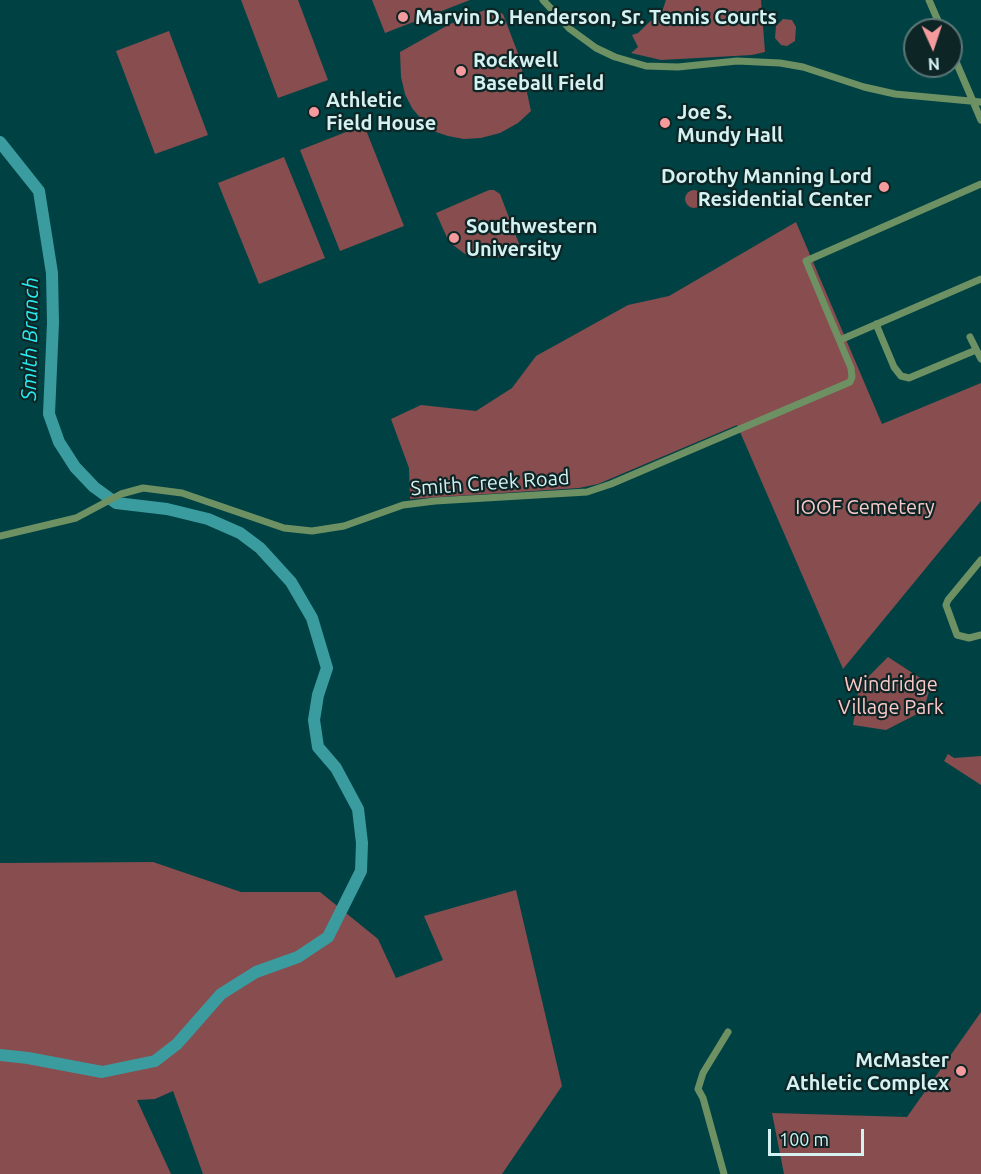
<!DOCTYPE html>
<html>
<head>
<meta charset="utf-8">
<style>
	body { margin:0 }
	#map { position:relative; width:981px; height:1174px; overflow:hidden; background:#004244; font-family:Ubuntu,sans-serif }
	canvas { display:block }
	.north { position:absolute; left:903px; top:18px; width:60px; height:60px; box-sizing:border-box; background:#0d2525; border:2px solid #5d7777; border-radius:50%; rotate:177deg; font-size:16px; font-weight:700; line-height:24px; text-align:center; color:#d5f2f2 }
	.north::after { content:''; display:block; margin:auto; width:21px; height:27px; background:#f59b9d; clip-path:polygon(50% 0,100% 100%,50% 72%,0 100%) }
	.scale { position:absolute; left:768px; top:1129px; width:96px; height:27px; box-sizing:border-box; border:3px solid #d5f2f2; border-top:0; padding-left:8px; font-size:18px; line-height:21px; white-space:nowrap; color:#d5f2f2; -webkit-text-stroke:4px #0d2525; paint-order:stroke }
</style>
</head>
<body>
<div id="map">
<canvas width="981" height="1174"></canvas>
<div class="north">N</div>
<div class="scale">100 m</div>
</div>
<script>
const context = document.querySelector('canvas').getContext('2d');
context.lineJoin = 'round';
function paint(path, color) { context.fillStyle = color; context.fill(path, 'evenodd'); }
const toPath = rows => new Path2D(rows.map(r => 'M' + r).join(''));
function strokePath(path, color, width, dash) { context.strokeStyle = color; context.lineWidth = width; context.lineCap = dash ? 'butt' : 'round'; context.setLineDash(dash || []); context.stroke(path); }
function label(font, color, halo, rows, align = 'center') {
  context.font = font + ' Ubuntu,sans-serif'; context.lineWidth = 4.5; context.setLineDash([]); context.textBaseline = 'middle'; context.strokeStyle = halo; context.fillStyle = color; for (const [text, x, y, turn = 0] of rows) {
    context.save(); context.translate(x, y); context.rotate((+turn || 0) * Math.PI / 180); context.textAlign = isNaN(turn) ? turn : align; if (halo) context.strokeText(text, 0, 0); context.fillText(text, 0, 0); context.restore();
  }
}
paint(toPath([
	[241,0,298,0,328,80,278,98],
	[372,0,470,0,385,33],
	[666,0,761,0,765,52,752,55,661,60,631,53,638,47,632,35,638,33,663,9],
	[490,8,503,14,519,56,531,111,518,123,500,133,481,138,464,139,448,136,436,132,422,120,412,108,405,94,401,77,400,52,450,24],
	[783,19,792,20,796,27,795,41,787,46,781,45,775,38,776,26],
	[169,31,208,135,155,154,116,51],
	[364,125,404,226,340,251,300,150],
	[284,157,325,258,259,284,218,183],
	[489,190,494,190,500,194,521,249,500,257,475,257,465,254,449,242,436,213],
	'685 199a9 9 0 1 1 18 0a9 9 0 1 1-18 0Z',
	[796,222,882,424,981,383,981,501,843,669,737,425,598,484,579,488,410,499,409,468,391,419,421,405,476,411,512,388,536,356,628,305,669,296],
	[888,657,931,685,923,711,886,730,853,725,859,686],
	[948,754,954,758,981,756,981,785,944,761],
	[153,862,241,892,320,892,378,939,396,978,443,960,424,916,516,890,562,1086,502,1174,203,1174,173,1091,155,1099,137,1100,171,1174,0,1174,0,863],
	[981,1012,981,1174,784,1174,772,1113,907,1117]
]), '#874d4f');
strokePath(toPath([
	[0,142,39,191,52,273,53,323,49,414,59,442,75,467,94,487,116,503,167,509,208,519,240,533,260,548,291,582,312,618,327,668,318,695,314,720,318,747,336,768,358,809,362,843,361,871,328,937,298,957,256,972,221,994,177,1044,155,1061,102,1072,28,1058,0,1055]
]), '#3b9ca0', 12);
strokePath(toPath([
	[543,0,570,29,596,48,615,57,646,66,678,67,737,61,780,63,803,67,864,87,895,94,981,102],
	[929,0,942,30],
	[951,50,981,120],
	[876,324,894,367,901,376,909,378,976,350],
	[970,337,981,359],
	[840,340,981,279],
	[0,536,76,518,121,494,143,488,182,493,284,528,312,531,344,526,403,505,435,501,587,492,611,484,850,382,852,377,851,368,806,261,981,184],
	[981,560,948,600,946,605,957,635,969,638,981,635],
	[724,1174,703,1098,698,1089,703,1073,728,1032]
]), '#6e9164', 7);
for (const [x, y, r, color] of [
	[403,17,6,"#f59b9d"],
	[461,71,6,"#f59b9d"],
	[314,112,6,"#f59b9d"],
	[665,123,6,"#f59b9d"],
	[884,187,6,"#f59b9d"],
	[454,238,6,"#f59b9d"],
	[961,1071,6,"#f59b9d"]
]) { const dot = new Path2D(); dot.arc(x, y, r, 0, 2 * Math.PI); context.fillStyle = color; context.fill(dot); strokePath(dot, '#0d2525', 2); }
label('bold 20px', '#d5f2f2', '#0d2525', [
	["Marvin D. Henderson, Sr. Tennis Courts",415,17],
	["Rockwell",473,60],
	["Baseball Field",473,83],
	["Athletic",326,100],
	["Field House",326,123],
	["Joe S.",677,112],
	["Mundy Hall",677,135],
	["Dorothy Manning Lord",872,176,"right"],
	["Residential Center",872,199,"right"],
	["Southwestern",466,226],
	["University",466,249],
	["McMaster",949,1060,"right"],
	["Athletic Complex",949,1083,"right"]
], 'left');
label('20px', '#d5f2f2', '#0d2525', [
	["Smith Creek Road",490,483,-4]
]);
label('20px', '#fccaca', '#0d2525', [
	["IOOF Cemetery",865,507],
	["Windridge",891,684],
	["Village Park",891,707]
]);
label('italic 21px', '#27edf3', '#0d2525', [
	["Smith Branch",30,339,-89]
]);
</script>
</body>
</html>
